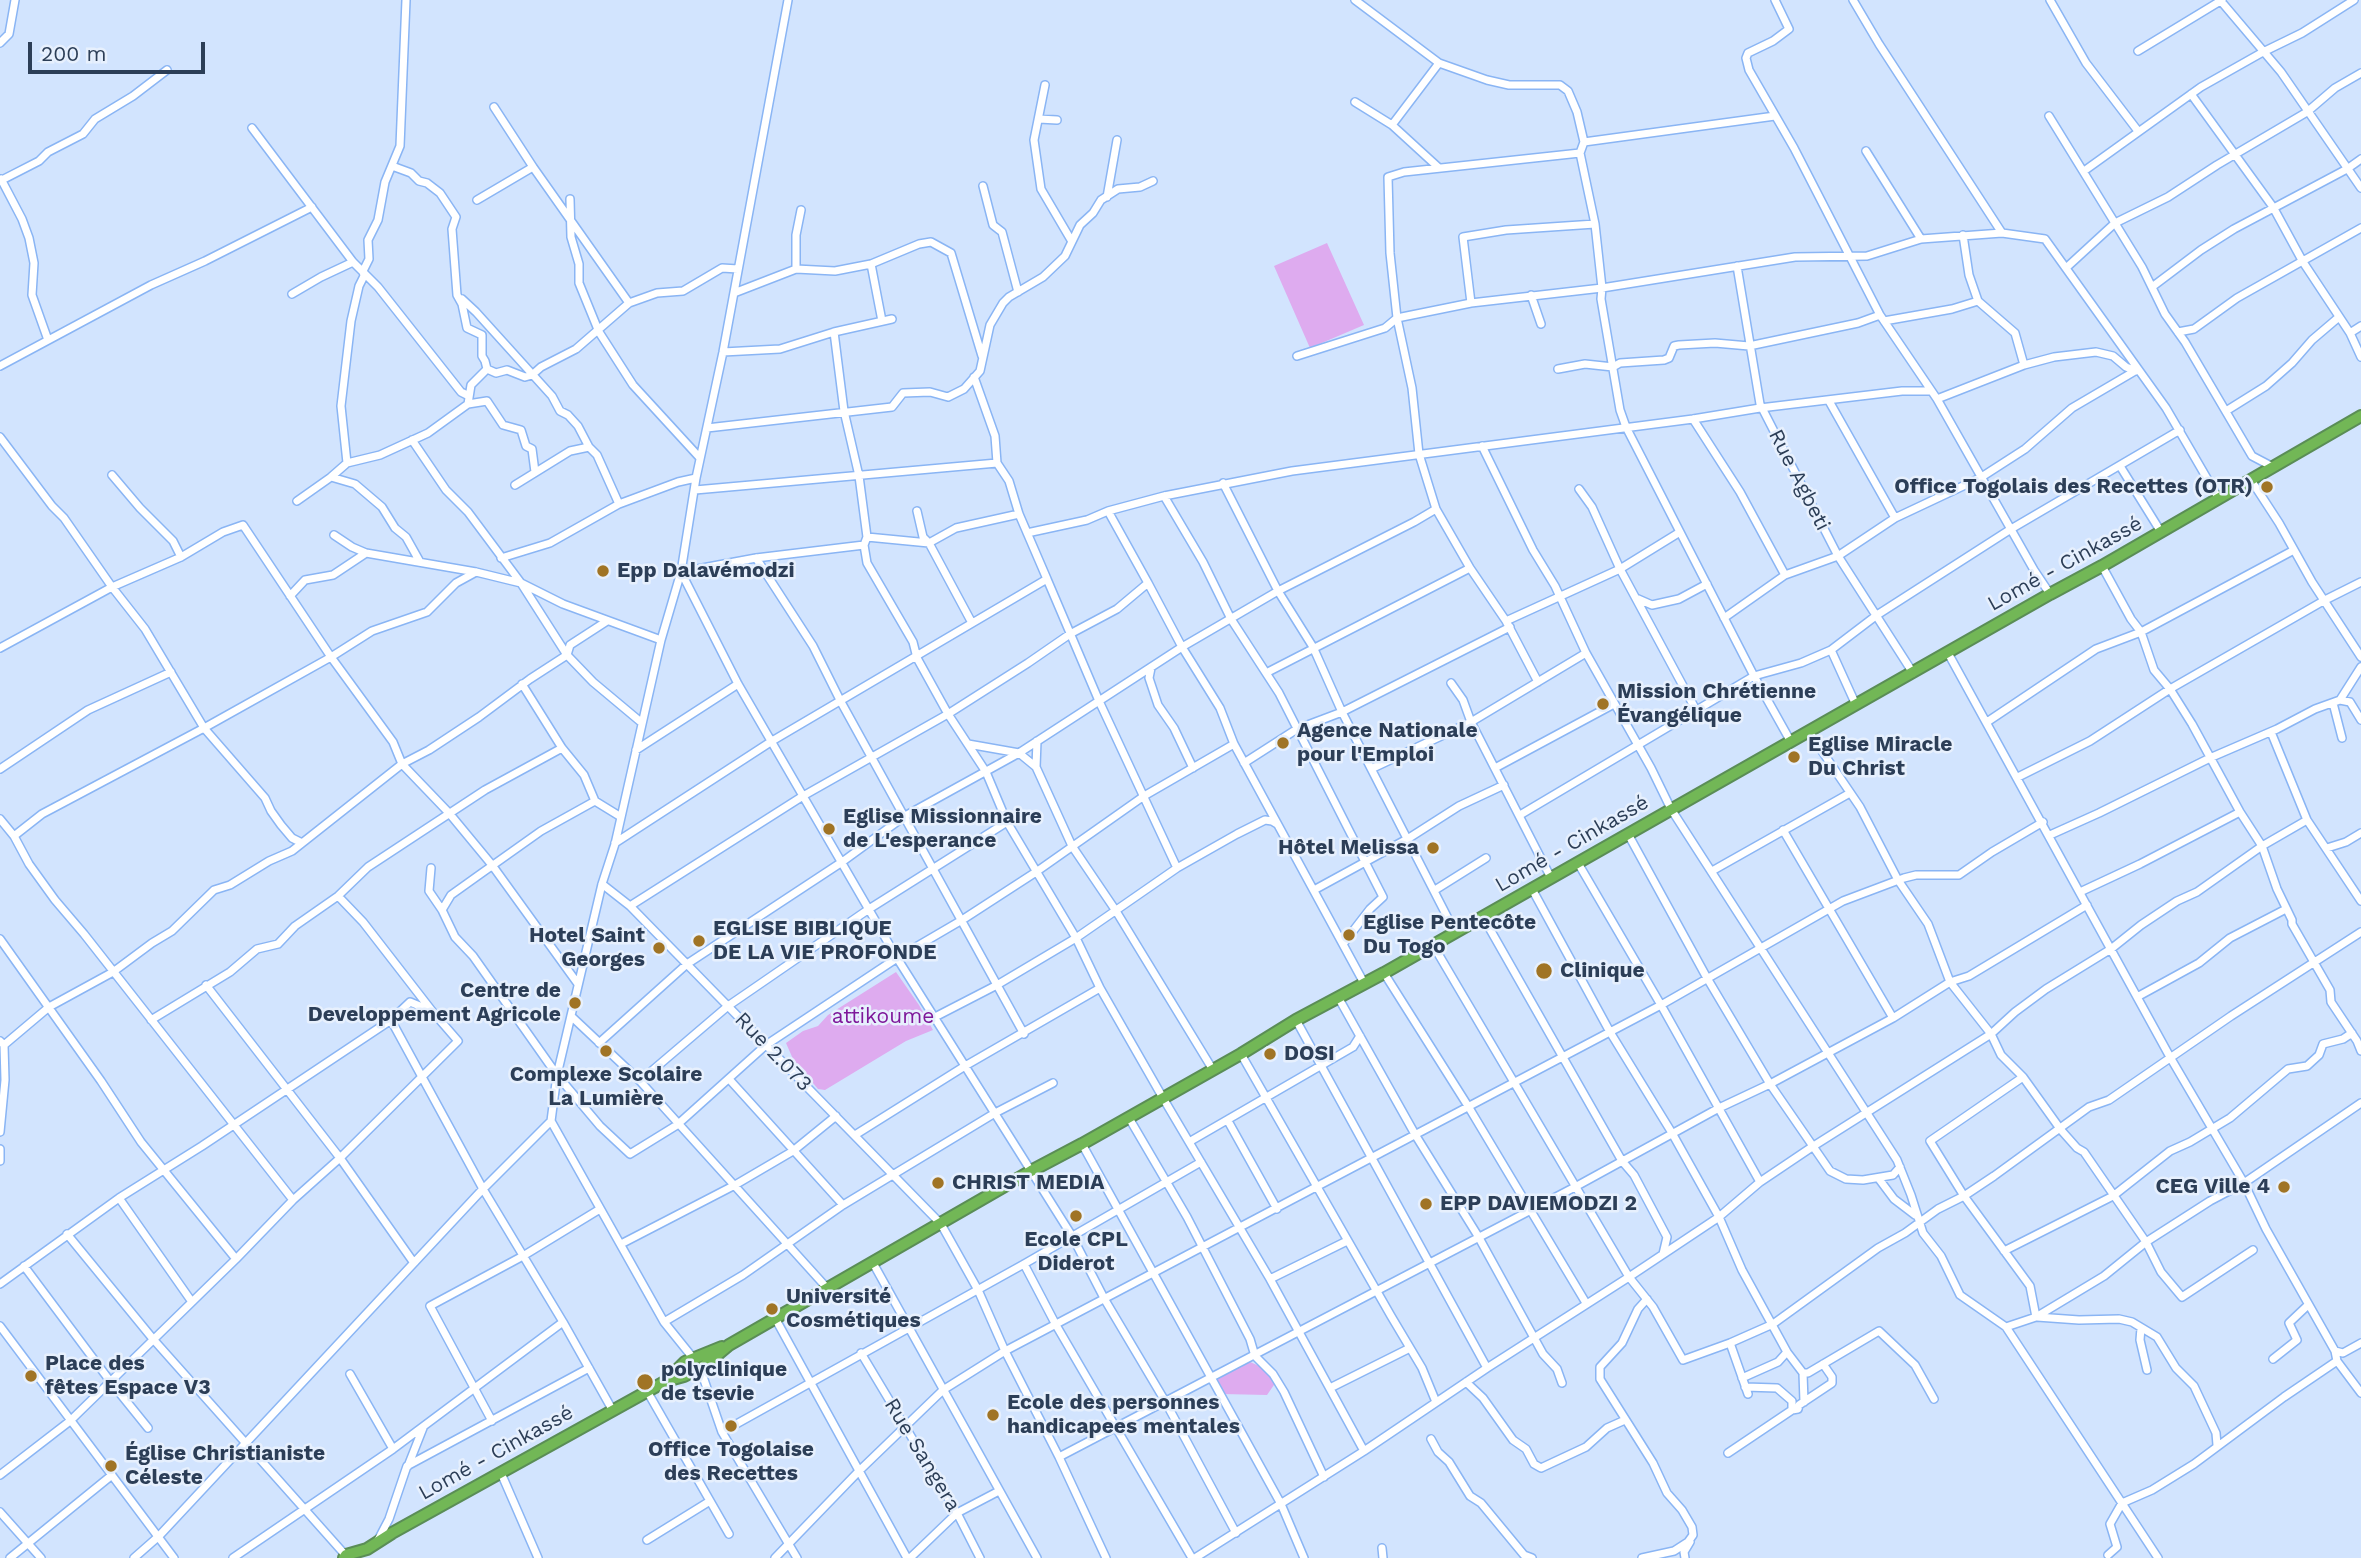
<!DOCTYPE html>
<html>
<head>
<meta charset="utf-8">
<style>
	body { margin:0 }
	#map { position:relative; width:2361px; height:1558px; overflow:hidden; background:#d2e4fe; font-family:"Work Sans",sans-serif }
	canvas { display:block }
	.scale { position:absolute; left:28px; top:42px; width:177px; height:32px; box-sizing:border-box; border:4px solid #2c3e57; border-top:0; padding-left:9px; font-size:21px; line-height:24px; white-space:nowrap; color:#2c3e57; -webkit-text-stroke:5px #e7f0fd; paint-order:stroke }
</style>
</head>
<body>
<div id="map">
<canvas width="2361" height="1558"></canvas>
<div class="scale">200 m</div>
</div>
<script>
const context = document.querySelector('canvas').getContext('2d');
context.lineJoin = 'round';
function paint(path, color) { context.fillStyle = color; context.fill(path, 'evenodd'); }
const toPath = rows => new Path2D(rows.map(r => 'M' + r).join(''));
function strokePath(path, color, width, dash) { context.strokeStyle = color; context.lineWidth = width; context.lineCap = dash ? 'butt' : 'round'; context.setLineDash(dash || []); context.stroke(path); }
function label(font, color, halo, rows, align = 'center') {
  context.font = font + ' "Work Sans",sans-serif'; context.lineWidth = 5; context.setLineDash([]); context.textBaseline = 'middle'; context.strokeStyle = halo; context.fillStyle = color; for (const [text, x, y, turn = 0] of rows) {
    context.save(); context.translate(x, y); context.rotate((+turn || 0) * Math.PI / 180); context.textAlign = isNaN(turn) ? turn : align; if (halo) context.strokeText(text, 0, 0); context.fillText(text, 0, 0); context.restore();
  }
}
paint(toPath([
	[1327,243,1364,325,1310,348,1274,266],
	[896,972,919,1005,933,1030,906,1041,825,1090,818,1089,793,1059,786,1043,803,1031,818,1026,828,1015],
	[1248,1361,1268,1370,1276,1382,1267,1395,1222,1394,1216,1377]
]), '#deabef');
const minor = toPath([
	[406,0,400,146,385,182,378,220,368,240,369,259,363,271,364,276,359,286,351,321,341,406,347,463,331,477,355,484,382,507,395,528,406,537,420,562],
	[1355,0,1439,63,1487,80,1509,85,1560,85,1568,91,1577,112,1584,142,1580,153,1595,224,1602,288,1601,299,1620,410,1626,427,1754,676,1791,742],
	[1775,0,1789,29,1773,41,1748,53,1746,58,1749,70,1794,148,1880,315,1937,399,2034,570,2050,594],
	[1853,0,1879,44,2002,233],
	[2050,0,2086,63,2138,131],
	[2220,0,2281,72,2361,188],
	[0,43,9,34,15,0],
	[2138,51,2222,0],
	[1045,85,1034,140,1041,189,1071,240],
	[2191,94,2273,207,2303,262,2350,333,2361,357],
	[1355,102,1392,125,1439,168],
	[494,107,533,167],
	[2049,116,2142,267,2165,314,2185,342,2252,456,2273,467],
	[1039,119,1057,120],
	[1392,125,1439,63],
	[252,128,353,262,378,287,461,392,469,396],
	[1584,142,1775,116],
	[1866,151,1921,239],
	[392,166,411,173,419,181,427,183,440,193,456,217,452,229,457,295,462,304,467,328,482,335,482,356,485,361,487,369,496,373,507,370,525,377,532,375,541,367,576,349,629,303,657,293,683,291,722,268,738,269],
	[2084,171,2201,87,2263,52,2302,33,2354,0],
	[1,179,22,219,29,238,34,263,32,295,48,340],
	[0,181,39,161,48,152,83,134,95,119,133,96,167,70],
	[983,186,993,225,1002,232,1018,292],
	[1107,197,1117,140],
	[570,199,571,237,579,264,579,283,599,332,633,385,700,458],
	[477,200,533,167,629,303],
	[1963,235,1969,275,1978,301,2015,333,2024,365],
	[871,264,882,321],
	[1737,266,1760,404,1838,556,1913,673],
	[2066,268,2115,223,2168,197,2217,165,2307,112,2335,88,2361,73],
	[796,269,796,235,801,210],
	[2152,287,2201,250,2234,229,2347,169,2361,159],
	[734,293,796,269,835,271,871,264,919,244,931,242,951,253,982,356],
	[292,294,321,277,353,262],
	[1531,295,1541,324],
	[462,299,476,312,552,396,560,411,568,415,578,426,589,447,597,455,619,504],
	[1471,303,1463,237,1506,230,1595,224],
	[1884,321,1952,309,1978,301],
	[834,332,844,411,859,476,867,537,864,545,867,563,913,642,917,658,948,714,986,772,1007,822,1076,938,1100,988,1163,1098,1270,1279,1364,1451],
	[2178,332,2194,329,2237,298,2361,228],
	[2350,333,2361,326],
	[723,352,780,349,834,332,892,319],
	[1297,356,1385,328,1397,318,1471,303,1602,288,1795,257,1867,256,1921,239,2002,233,2045,239,2166,408,2219,499],
	[0,366,151,285,205,261,312,207],
	[1558,369,1585,364,1613,367,1620,363,1664,360,1669,358,1674,346,1679,345,1715,343,1749,346,1858,323,1880,315],
	[1937,399,2024,365,2054,357,2096,352,2113,356,2126,367,2136,371],
	[1829,401,1895,518],
	[468,404,487,401,503,425,521,430,526,446,532,449,535,472],
	[2226,411,2266,386,2292,363,2312,340,2339,317],
	[1693,419,1740,492,1785,575],
	[707,428,892,407,903,393,930,392,948,397,964,389,980,371,990,325,1003,303,1009,297,1043,277,1065,256,1080,225,1093,213,1101,200,1118,189,1140,187,1153,181],
	[0,437,52,506,64,518,112,587,181,557,223,532,243,525,331,657,393,742,402,764,449,813,492,865,578,984],
	[412,440,446,490,468,512,521,583,567,655,593,682,642,723],
	[1482,446,1533,550,1555,586,1586,653,1651,768,1671,809,1897,1160,1911,1195,1923,1233,1941,1256,1960,1295,2006,1327,2036,1317,2104,1276,2146,1242,2210,1201,2244,1183,2361,1103],
	[347,463,380,455,428,433,468,404,471,385,487,369],
	[2120,466,2161,532],
	[112,475,140,508,173,541,181,557],
	[2251,480,2279,523,2312,582,2361,657],
	[1223,483,1278,591,1313,647,1342,712,1455,932],
	[515,485,570,451,589,447],
	[1579,489,1592,507,1620,569,1696,710],
	[695,490,997,463],
	[1164,496,1203,562,1231,619,1279,693,1383,897,1370,909,1343,944],
	[297,501,331,477],
	[917,511,923,537,929,543,972,623],
	[1108,511,1148,583],
	[1027,533,1087,520,1108,511,1164,496,1292,471,1693,419,1760,408,1902,391,1931,391],
	[334,535,352,547,366,553],
	[867,537,929,543,956,528,1019,514],
	[864,545,756,558,681,572,738,684,897,958,1072,1236,1105,1300,1165,1401,1236,1533],
	[501,558,550,543,619,504,678,482,696,478],
	[756,558,813,646,841,702,1024,1034],
	[2102,566,2131,619,2141,632,2154,670,2170,689,2192,724,2240,812,2262,846,2277,889,2292,920,2292,924,2330,990,2331,1002,2357,1041,2361,1051],
	[1047,579,1099,701,1177,868],
	[290,596,305,580,333,575,366,553,476,572,521,583,563,604,661,640],
	[1636,598,1652,605,1679,599,1707,584],
	[1724,618,1785,575,1838,556,1895,518,1980,478,2025,449,2072,408,2135,371],
	[1506,621,1620,569,1680,532],
	[0,648,112,587,145,629,204,728,265,798,271,811,281,825,292,838,302,843],
	[1831,650,1856,705],
	[1948,653,2170,1057,2244,1183,2266,1229,2335,1351,2337,1361,2361,1393],
	[1151,668,1149,678,1158,705,1174,728,1193,768],
	[1266,673,1470,568],
	[1538,682,1506,621,1470,568,1436,509,1419,454,1412,388,1397,318,1390,253,1388,177,1404,172,1580,153],
	[1451,683,1463,700,1471,722,1551,878],
	[522,684,562,748,584,775,595,801,621,817],
	[2340,700,2350,702,2361,720],
	[2333,703,2342,738],
	[1987,722,2096,649,2141,632,2294,550],
	[1809,732,1860,807,1898,880,1928,924,1950,982,1991,1034,2001,1055,2023,1077,2061,1130,2077,1148,2084,1152,2146,1242,2161,1272,2182,1297,2253,1250],
	[2271,732,2307,820,2361,901],
	[968,744,1019,753,1036,767,1072,846,1116,911,1213,1070],
	[636,750,738,684],
	[1244,763,1297,729,1342,712,1510,627],
	[1036,767,1037,741],
	[1373,768,1471,722,1586,653],
	[1495,768,1614,704],
	[0,769,88,710,171,672],
	[2018,777,2090,741,2170,689,2325,600,2361,582],
	[1520,815,1754,676,1801,663,1831,650,1877,615,2011,529,2180,430],
	[0,819,14,836,29,864,55,900,84,934,293,1200],
	[1783,830,1893,1018],
	[2050,835,2099,813,2212,757,2277,729,2315,709,2340,700,2361,667],
	[14,836,42,814,204,728,331,657,372,631,427,612,456,583,476,572],
	[615,843,772,741,1047,579,1019,514,1009,481,997,463,995,436,974,377],
	[2327,848,2346,842,2361,833],
	[1578,863,1661,1005,1760,1182],
	[431,868,429,891,442,910,455,937,473,956,557,1075,600,1126,630,1154,677,1125,766,1045,897,958,962,920,1036,872,1144,796,1234,744],
	[1712,871,1850,793],
	[602,884,630,906,941,1224,978,1290,1005,1351,1059,1457,1106,1558],
	[1532,889,1610,1032,1672,1133,1719,1217,1742,1270,1781,1341,1787,1352,1778,1362,1742,1378],
	[1314,890,1409,838,1459,806,1504,785],
	[1435,890,1486,858],
	[2080,892,2140,864,2240,812],
	[630,906,803,796,948,714,1028,663,1070,634,1117,609,1148,583,1182,647,1220,708,1234,744,1364,983],
	[442,910,451,895,479,875,541,831,595,801],
	[1483,917,1622,1161,1634,1175,1667,1237,1663,1254],
	[0,939,101,1081,141,1142,236,1259,70,1421,0,1475],
	[1433,945,1629,1277,1653,1307,1683,1360,1730,1343,1773,1324,1878,1248,1905,1233,1938,1209,1964,1196,1994,1176,2089,1107,2109,1100,2231,1016,2361,932],
	[1384,973,1468,1106,1586,1303],
	[206,985,340,1158,414,1263],
	[1338,997,1416,1136,1478,1236,1543,1354,1557,1369,1562,1383],
	[2137,997,2199,963,2230,938,2286,909],
	[571,1016,640,1081,827,1288],
	[935,1017,997,985,1076,938,1177,868,1237,834,1265,820,1272,821,1277,824],
	[151,1020,230,972,257,949,278,944,295,926,338,896,368,867,485,790,562,748],
	[391,1020,483,1189,563,1322,613,1411],
	[1296,1020,1487,1368],
	[0,1041,4,1045,5,1080,0,1132],
	[599,1043,687,964,842,862,905,816,1019,753,1182,647,1278,591,1414,522,1436,509],
	[4,1045,49,1007,113,972,152,943,172,931,214,890,230,885,269,861,292,851,402,764,429,750,479,717,530,679,567,655,570,645,607,621],
	[1241,1054,1391,1316,1422,1368,1436,1402],
	[2023,1077,1930,1141,1964,1196,2030,1286,2036,1317],
	[729,1079,843,1205],
	[640,1081,728,1006,869,909,1007,822],
	[1129,1118,1187,1217,1250,1339,1255,1356,1273,1374,1284,1392,1324,1477],
	[551,1121,664,1322,693,1358],
	[1228,1121,1277,1209],
	[855,1135,965,1066,1100,988],
	[1189,1142,1353,1047,1360,1036],
	[1082,1144,1281,1504,1304,1558],
	[0,1149,0,1161],
	[1900,1167,1893,1175,1863,1180,1846,1179,1830,1171,1770,1084,1893,1018,1950,982,1969,976,2087,905],
	[1879,1179,1894,1199,1915,1215],
	[119,1198,192,1302],
	[67,1234,153,1339,348,1558],
	[621,1244,735,1185,793,1151,836,1116],
	[2004,1251,2113,1196,2170,1151,2190,1142,2230,1118,2288,1069,2307,1066,2319,1055,2323,1044,2343,1039,2352,1033],
	[236,1259,293,1200,340,1158,458,1041,432,1011,363,922,338,896],
	[873,1263,1037,1558],
	[1024,1264,1056,1325,1192,1558],
	[24,1266,110,1381,148,1428],
	[1270,1279,1347,1241],
	[0,1284,119,1198,202,1146,391,1020,410,1002,432,1011],
	[2037,1317,2079,1320,2119,1319,2132,1322,2157,1337,2176,1368,2194,1386,2216,1433,2217,1445],
	[775,1318,907,1558],
	[664,1322,743,1275,843,1205,995,1113,1053,1083],
	[0,1326,174,1558],
	[2006,1327,2158,1558],
	[2141,1328,2140,1340,2147,1370],
	[1730,1343,1748,1394],
	[2335,1351,2343,1353,2361,1343],
	[1787,1352,1803,1373,1804,1402],
	[861,1353,957,1513,980,1558],
	[2273,1359,2297,1340,2289,1323,2308,1305],
	[700,1368,722,1432,797,1558],
	[1803,1373,1808,1373,1879,1331,1915,1365,1934,1399],
	[350,1374,393,1449],
	[1466,1382,1483,1398,1513,1440,1526,1449,1534,1464,1541,1468,1586,1447,1607,1428,1625,1420],
	[1745,1387,1777,1388,1792,1401,1792,1410],
	[1330,1388,1410,1348],
	[647,1391,729,1534],
	[492,1421,430,1306,523,1256,600,1209],
	[722,1432,1024,1264,1201,1162],
	[1431,1439,1438,1452,1449,1462,1470,1496,1481,1503,1524,1555,1532,1558],
	[1728,1453,1792,1410,1798,1409,1799,1405,1832,1383,1832,1377,1823,1364],
	[1059,1457,1575,1187,1719,1108,1770,1084,1707,978,1628,834],
	[408,1466,423,1428],
	[501,1473,538,1558],
	[0,1512,41,1558],
	[378,1540,389,1519,407,1466,589,1368],
	[647,1540,710,1501],
	[1382,1548,1383,1558],
	[2108,1555,2117,1547,2110,1524,2122,1503,2152,1490,2194,1464,2284,1397,2337,1361],
	[10,1558,112,1475],
	[134,1558,159,1536,481,1191,551,1121,557,1075,602,884,615,844,661,640,681,572,696,478,723,352,788,0],
	[233,1558,393,1449,563,1322],
	[775,1558,859,1471,943,1390,1005,1351,1661,1005,1843,901,1904,878,1916,875,1959,875,1992,852,2043,822],
	[910,1558,957,1513,999,1491],
	[1195,1558,1364,1451,1487,1368,1629,1277,1719,1217,1760,1182,1812,1147,1991,1034,2015,1012,2046,989,2111,949,2141,925,2177,901,2197,892,2262,846,2307,820],
	[1642,1558,1674,1551,1688,1542,1693,1535,1692,1527,1682,1510,1667,1493,1653,1463,1600,1379,1600,1367,1622,1343,1638,1309,1647,1299],
	[1685,1558,1684,1552,1690,1542]
]);
const highway = toPath([
	[666,1381,685,1362,722,1347],
	[344,1558,346,1555,367,1549,392,1533,666,1381,684,1376,704,1366,729,1345,1031,1171,1082,1144,1241,1054,1296,1020,1384,973,2050,594,2102,566,2361,416]
]);
strokePath(minor, '#8ab5f4', 10);
strokePath(highway, '#5a8d56', 14);
strokePath(minor, '#fff', 7);
strokePath(highway, '#72b756', 10);
for (const [x, y, r, color] of [
	[2267,487,7,"#a07425"],
	[603,571,7,"#a07425"],
	[1603,704,7,"#a07425"],
	[1283,743,7,"#a07425"],
	[1794,757,7,"#a07425"],
	[829,829,7,"#a07425"],
	[1433,848,7,"#a07425"],
	[1349,935,7,"#a07425"],
	[699,941,7,"#a07425"],
	[659,948,7,"#a07425"],
	[1544,971,9,"#a07425"],
	[575,1003,7,"#a07425"],
	[606,1051,7,"#a07425"],
	[1270,1054,7,"#a07425"],
	[938,1183,7,"#a07425"],
	[2284,1187,7,"#a07425"],
	[1426,1204,7,"#a07425"],
	[1076,1216,7,"#a07425"],
	[772,1309,7,"#a07425"],
	[31,1376,7,"#a07425"],
	[645,1382,9,"#a07425"],
	[993,1415,7,"#a07425"],
	[731,1426,7,"#a07425"],
	[111,1466,7,"#a07425"]
]) { const dot = new Path2D(); dot.arc(x, y, r, 0, 2 * Math.PI); context.fillStyle = color; context.fill(dot); strokePath(dot, '#e7f0fd', 2.5); }
label('21px', '#2c3e57', '#e7f0fd', [
	["Rue Agbeti",1799,480,63],
	["Lomé - Cinkassé",2065,564,-29],
	["Lomé - Cinkassé",1572,844,-30],
	["Rue 2.073",773,1052,46],
	["Lomé - Cinkassé",496,1453,-29],
	["Rue Sangera",922,1455,59]
]);
label('bold 21px', '#2c3e57', '#e7f0fd', [
	["Office Togolais des Recettes (OTR)",2253,487,"right"],
	["Epp Dalavémodzi",617,571],
	["Mission Chrétienne",1617,692],
	["Évangélique",1617,716],
	["Agence Nationale",1297,731],
	["pour l'Emploi",1297,755],
	["Eglise Miracle",1808,745],
	["Du Christ",1808,769],
	["Eglise Missionnaire",843,817],
	["de L'esperance",843,841],
	["Hôtel Melissa",1419,848,"right"],
	["Eglise Pentecôte",1363,923],
	["Du Togo",1363,947],
	["EGLISE BIBLIQUE",713,929],
	["DE LA VIE PROFONDE",713,953],
	["Hotel Saint",645,936,"right"],
	["Georges",645,960,"right"],
	["Clinique",1560,971],
	["Centre de",561,991,"right"],
	["Developpement Agricole",561,1015,"right"],
	["DOSI",1284,1054],
	["Complexe Scolaire",606,1075,"center"],
	["La Lumière",606,1099,"center"],
	["CHRIST MEDIA",952,1183],
	["CEG Ville 4",2270,1187,"right"],
	["EPP DAVIEMODZI 2",1440,1204],
	["Ecole CPL",1076,1240,"center"],
	["Diderot",1076,1264,"center"],
	["Université",786,1297],
	["Cosmétiques",786,1321],
	["Place des",45,1364],
	["fêtes Espace V3",45,1388],
	["polyclinique",661,1370],
	["de tsevie",661,1394],
	["Ecole des personnes",1007,1403],
	["handicapees mentales",1007,1427],
	["Office Togolaise",731,1450,"center"],
	["des Recettes",731,1474,"center"],
	["Église Christianiste",125,1454],
	["Céleste",125,1478]
], 'left');
label('21px', '#7e189a', '#e7f0fd', [
	["attikoume",883,1017]
]);
</script>
</body>
</html>
